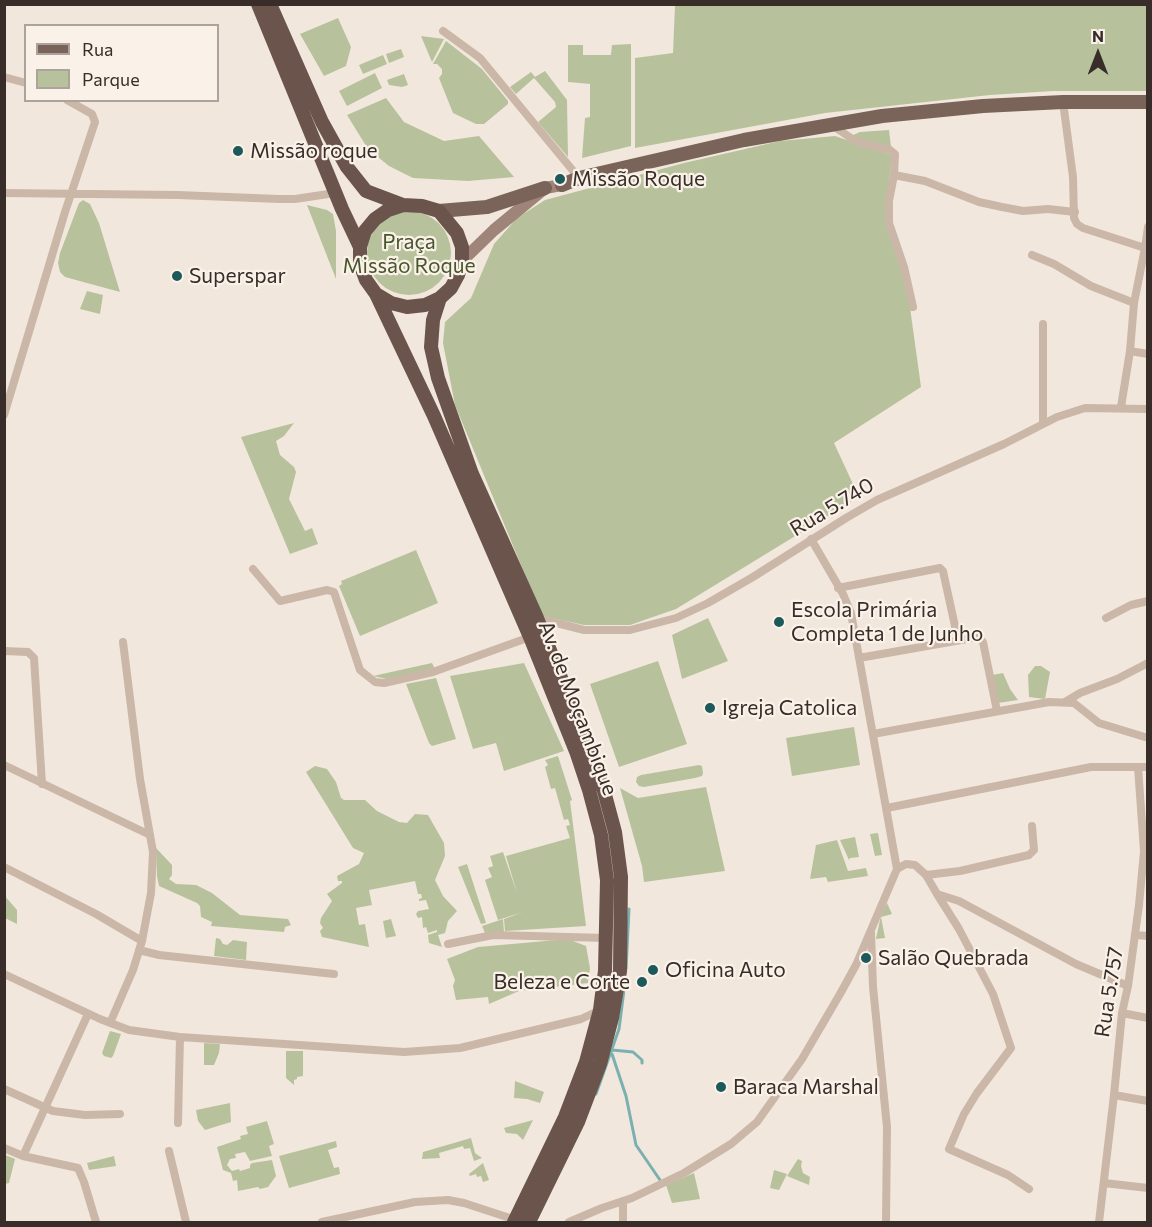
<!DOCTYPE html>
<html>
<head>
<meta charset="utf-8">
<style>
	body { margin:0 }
	#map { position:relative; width:1152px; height:1227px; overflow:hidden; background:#f2e7dc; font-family:Commissioner,sans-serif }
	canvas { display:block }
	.frame { position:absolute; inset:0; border:6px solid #382d28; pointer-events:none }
	.legend { position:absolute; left:24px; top:24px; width:195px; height:78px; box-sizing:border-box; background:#faf2e9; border:2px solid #aca39c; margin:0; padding:8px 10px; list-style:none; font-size:18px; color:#382d28 }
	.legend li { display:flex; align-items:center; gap:12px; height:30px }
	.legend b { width:30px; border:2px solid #aca39c }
	.north { position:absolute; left:1068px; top:24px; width:60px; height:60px; -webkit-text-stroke:4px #faf2e9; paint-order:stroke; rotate:0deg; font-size:16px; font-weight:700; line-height:24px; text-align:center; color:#382d28 }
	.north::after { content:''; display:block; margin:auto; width:21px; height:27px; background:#382d28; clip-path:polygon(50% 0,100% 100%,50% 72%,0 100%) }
</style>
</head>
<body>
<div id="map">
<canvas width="1152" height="1227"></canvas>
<div class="frame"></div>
<ul class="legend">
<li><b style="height:8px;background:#7a6359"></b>Rua</li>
<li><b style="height:16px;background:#b7c29c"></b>Parque</li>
</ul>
<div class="north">N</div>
</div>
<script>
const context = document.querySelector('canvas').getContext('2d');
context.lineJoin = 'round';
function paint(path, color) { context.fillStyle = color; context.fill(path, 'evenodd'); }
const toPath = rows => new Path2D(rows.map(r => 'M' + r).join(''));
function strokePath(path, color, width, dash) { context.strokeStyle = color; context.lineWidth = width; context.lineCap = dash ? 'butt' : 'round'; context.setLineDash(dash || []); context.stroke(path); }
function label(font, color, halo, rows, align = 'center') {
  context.font = font + ' Commissioner,sans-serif'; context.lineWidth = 4.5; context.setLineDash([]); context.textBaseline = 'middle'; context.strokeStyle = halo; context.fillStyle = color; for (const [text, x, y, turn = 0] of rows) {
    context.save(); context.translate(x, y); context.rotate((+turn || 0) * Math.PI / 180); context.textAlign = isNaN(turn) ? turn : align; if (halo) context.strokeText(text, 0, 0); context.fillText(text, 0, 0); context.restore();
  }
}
paint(toPath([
	[675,5,1147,5,1147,91,1053,91,990,95,825,113,635,148,635,58,673,53],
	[338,18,351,47,346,66,324,76,300,34],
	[421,36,444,39,432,62],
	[446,41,482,69,508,101,508,104,484,124,476,124,453,113,439,78,442,74,442,69,437,64,433,64],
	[631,44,631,146,582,158,585,118,590,117,590,84,568,82,568,45,583,45,583,55,611,55,612,45],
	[401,49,404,57,389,63,386,54],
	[383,55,387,64,363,74,359,65],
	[545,71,567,100,568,157,538,122,556,107,555,102,534,78,516,94,510,87,531,72,535,77],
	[375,73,382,88,347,106,339,91],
	[404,74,408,85,402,87,389,85,387,80],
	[386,98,404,122,444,141,479,136,514,177,468,181,413,178,389,166,368,149,347,115],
	[889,130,891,147,867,143,851,136,860,132],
	[835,136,892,155,887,201,908,293,921,387,834,443,859,497,676,609,630,625,584,625,542,616,455,405,443,343,445,322,471,298,494,244,517,218,545,200,684,163,780,141],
	[83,200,90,204,99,223,120,292,65,277,60,272,58,263,60,253,79,203],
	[307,205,327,210,333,214,336,231,336,279],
	'367 253a42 42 0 1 1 84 0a42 42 0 1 1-84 0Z',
	[87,291,103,295,100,314,80,309],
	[294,423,284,436,276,441,280,455,294,467,296,472,289,499,305,531,312,528,318,544,290,554,241,437],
	[416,550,438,603,360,636,339,586,342,584,341,581],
	[708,618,728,661,682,679,672,635],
	[658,661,687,744,619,767,590,684],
	[432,663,435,669,387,679,373,676],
	[524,663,564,751,504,771,496,743,473,749,450,676],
	[1035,666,1041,666,1050,672,1045,699,1029,697,1028,675],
	[1003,673,1010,689,1018,700,998,703,992,675],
	[436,678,456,739,432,746,429,743,406,684],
	[854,727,860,765,792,776,786,738],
	[558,756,572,800,570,801,586,926,505,931,504,919,523,912,498,920,485,880,492,877,488,868,493,866,490,856,503,852,517,893,506,856,570,838,566,826,570,825,568,819,564,820,555,788,551,789,545,767,548,765,545,760],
	[699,765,702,766,703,773,702,776,695,778,644,787,639,786,636,782,637,777,641,775],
	[315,766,327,769,336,782,341,798,344,800,365,800,377,811,399,822,407,823,415,814,428,815,444,843,445,856,435,880,443,896,457,911,448,921,445,933,438,935,442,947,429,943,428,935,437,932,437,930,428,933,426,927,423,928,422,917,418,918,416,914,418,911,429,909,426,900,419,901,419,899,422,898,421,894,418,894,415,881,369,890,372,905,356,908,359,925,365,924,369,947,322,937,320,931,323,928,320,923,321,918,332,901,327,894,342,883,342,881,338,881,337,876,359,864,364,853,353,848,306,772],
	[706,787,725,871,644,882,642,866,620,788,638,798],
	[878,833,882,855,875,856,870,834],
	[855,837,859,857,850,858,849,860,840,840],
	[837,840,848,871,866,868,868,876,828,882,826,877,810,879,816,845],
	[156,848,172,865,172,875,169,879,176,884,196,885,212,893,240,915,288,919,291,925,285,927,284,932,211,926,212,922,201,917,200,906,197,903,159,886,157,876],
	[467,864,486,923,481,924,458,867],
	[4,895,17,910,17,924,5,918],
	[887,903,892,914,881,917,885,938,876,939,881,915],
	[391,919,396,936,386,938,383,921],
	[503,919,504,932,485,933,482,926],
	[216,938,220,939,223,944,227,945,233,940,247,942,246,960,214,956],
	[568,939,586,946,590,968,588,983,519,991,489,1004,488,997,456,1000,453,986,455,980,447,959,478,947],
	[110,1031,121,1034,113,1056,111,1058,104,1056,102,1053],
	[204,1043,220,1044,219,1053,214,1065,204,1065],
	[286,1051,303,1051,303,1076,297,1077,297,1079,294,1080,294,1085,286,1078],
	[515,1081,544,1092,540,1103,527,1099,514,1098],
	[230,1103,231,1122,205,1130,198,1121,196,1110],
	[533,1120,523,1140,517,1134,506,1133,504,1128],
	[267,1121,274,1144,269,1146,272,1156,250,1161,245,1152,235,1154,236,1158,230,1159,227,1165,232,1171,239,1169,240,1171,250,1168,250,1165,252,1163,272,1160,276,1176,268,1187,260,1189,258,1187,238,1191,237,1180,233,1181,231,1173,223,1170,217,1147,241,1139,240,1136,248,1134,246,1127],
	[471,1138,475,1153,482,1158,474,1161,470,1148,464,1149,463,1146,439,1153,440,1158,422,1159,423,1152],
	[336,1141,337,1147,328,1150,334,1168,339,1167,340,1174,289,1188,279,1156],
	[5,1155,15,1159,9,1183,5,1184],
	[114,1156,116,1166,89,1170,87,1163],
	[798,1159,802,1161,801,1166,803,1173,810,1177,809,1185,787,1176],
	[483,1163,489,1180,483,1182,481,1176,477,1177,476,1174,470,1176,469,1174],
	[774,1170,787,1174,779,1190,770,1188],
	[694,1173,700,1199,672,1203,666,1185]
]), '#b7c29c');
strokePath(toPath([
	[626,969,629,909],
	[612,1050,633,1052,642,1060,642,1063],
	[612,1054,626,1096,636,1145,660,1180],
	[596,1094,619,1029,625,982]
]), '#7bb0b0', 3);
strokePath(toPath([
	[443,31,480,58,579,178],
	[4,77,26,83],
	[1063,102,1073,177,1074,218,1077,224,1083,228,1145,248],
	[833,126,857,142,890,150,895,154,894,175,889,201,889,223,904,267,913,307],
	[894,175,925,181,979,202,1002,207,1023,211,1048,209,1075,212],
	[4,193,178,195,279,199,295,199,335,193],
	[1032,255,1054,264,1091,286,1134,303],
	[1043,324,1043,423],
	[1130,351,1148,354],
	[1121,407,1130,351,1134,303,1145,248,1148,227],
	[4,415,65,212,95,122,92,114,67,100],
	[811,539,843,594,851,613,897,869],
	[253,569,280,601,327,590,334,592,360,670,375,682,384,683,433,672,530,637],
	[838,588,940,568,943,571,958,640],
	[537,618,584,630,630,630,676,618,708,603,753,577,846,518,877,500,1004,444,1057,417,1085,408,1148,409],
	[1106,618,1131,605,1148,601],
	[4,651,28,652,34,658,42,784],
	[859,658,978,637,983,642,997,711],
	[1065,702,1080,693,1117,679,1148,663],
	[873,734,1049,702,1074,703,1099,723,1148,738],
	[4,765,150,835],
	[887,808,1091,767,1148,767],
	[4,867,96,914,142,941],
	[926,875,960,871,1029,855,1034,850,1032,826],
	[937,894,959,929,993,994,1011,1048,977,1093,964,1114,949,1149,1008,1175,1029,1189],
	[871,933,873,987,887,1127,886,1222],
	[1136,935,1148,936],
	[448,944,493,935,606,938],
	[139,950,159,955,334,974],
	[4,974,100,1019,129,1030,180,1037,404,1052,460,1048,581,1019,600,1010],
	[1122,1013,1148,1018],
	[110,1023,133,970,142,941,151,893,153,852,140,779,123,642],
	[4,1089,53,1111,85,1115,120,1114],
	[1114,1095,1148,1101],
	[178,1123,180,1037],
	[4,1148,23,1156,78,1168,84,1182,96,1222],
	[169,1151,186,1222],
	[23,1156,88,1014],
	[1104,1183,1148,1188],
	[623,1201,623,1222],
	[322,1222,415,1202,448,1200,464,1203,516,1220],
	[569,1222,602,1208,632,1198,684,1173,731,1144,757,1122,802,1059,840,994,856,965,897,869,906,864,915,865,926,875,937,894,959,901,1076,964,1128,986],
	[1099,1222,1114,1095,1122,1013,1128,986,1139,905,1144,851,1138,767]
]), '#cbb7a8', 8);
strokePath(toPath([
	[462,261,494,230,545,188,562,185]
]), '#9f8579', 12);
strokePath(toPath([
	[562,185,579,178,744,140,882,116,983,106,1063,102,1148,102],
	[439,211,487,207,545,188]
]), '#7a6359', 14);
strokePath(toPath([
	[258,4,342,209,360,247],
	[270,4,322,122,347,167,366,191,403,205,422,206,439,211,457,233,462,247,462,261,458,275,451,288,440,298,425,305,407,307,391,303,376,294,366,280,360,264,360,247,365,231,375,219,388,210,403,205],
	[376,294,434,416,530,637,577,754,589,790,601,835,607,880,605,971,600,1010,586,1062,565,1117,514,1222],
	[440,298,433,320,431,347,438,378,472,474,537,618,590,750,604,791,615,832,621,877,620,971,612,1018,600,1064,578,1122,529,1222]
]), '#6a544c', 14);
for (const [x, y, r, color] of [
	[238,151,6,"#1d585a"],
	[560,179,6,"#1d585a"],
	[177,276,6,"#1d585a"],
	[779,622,6,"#1d585a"],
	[710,708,6,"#1d585a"],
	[866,958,6,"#1d585a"],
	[653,970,6,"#1d585a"],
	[642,982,6,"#1d585a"],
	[721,1087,6,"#1d585a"]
]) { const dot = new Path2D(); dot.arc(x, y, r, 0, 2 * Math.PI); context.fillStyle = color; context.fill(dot); strokePath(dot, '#faf2e9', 2); }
label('21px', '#382d28', '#faf2e9', [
	["Missão roque",250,151],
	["Missão Roque",572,179],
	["Superspar",189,276],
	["Escola Primária",791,610],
	["Completa 1 de Junho",791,634],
	["Igreja Catolica",722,708],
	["Salão Quebrada",878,958],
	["Oficina Auto",665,970],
	["Beleza e Corte",630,982,"right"],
	["Baraca Marshal",733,1087]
], 'left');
label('21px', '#48562c', '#faf2e9', [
	["Praça",409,242],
	["Missão Roque",409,266]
]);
label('21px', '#382d28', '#faf2e9', [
	["Rua 5.740",832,507,-31],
	["Av. de Moçambique",578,708,69],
	["Rua 5.757",1109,992,-81]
]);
</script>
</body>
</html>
